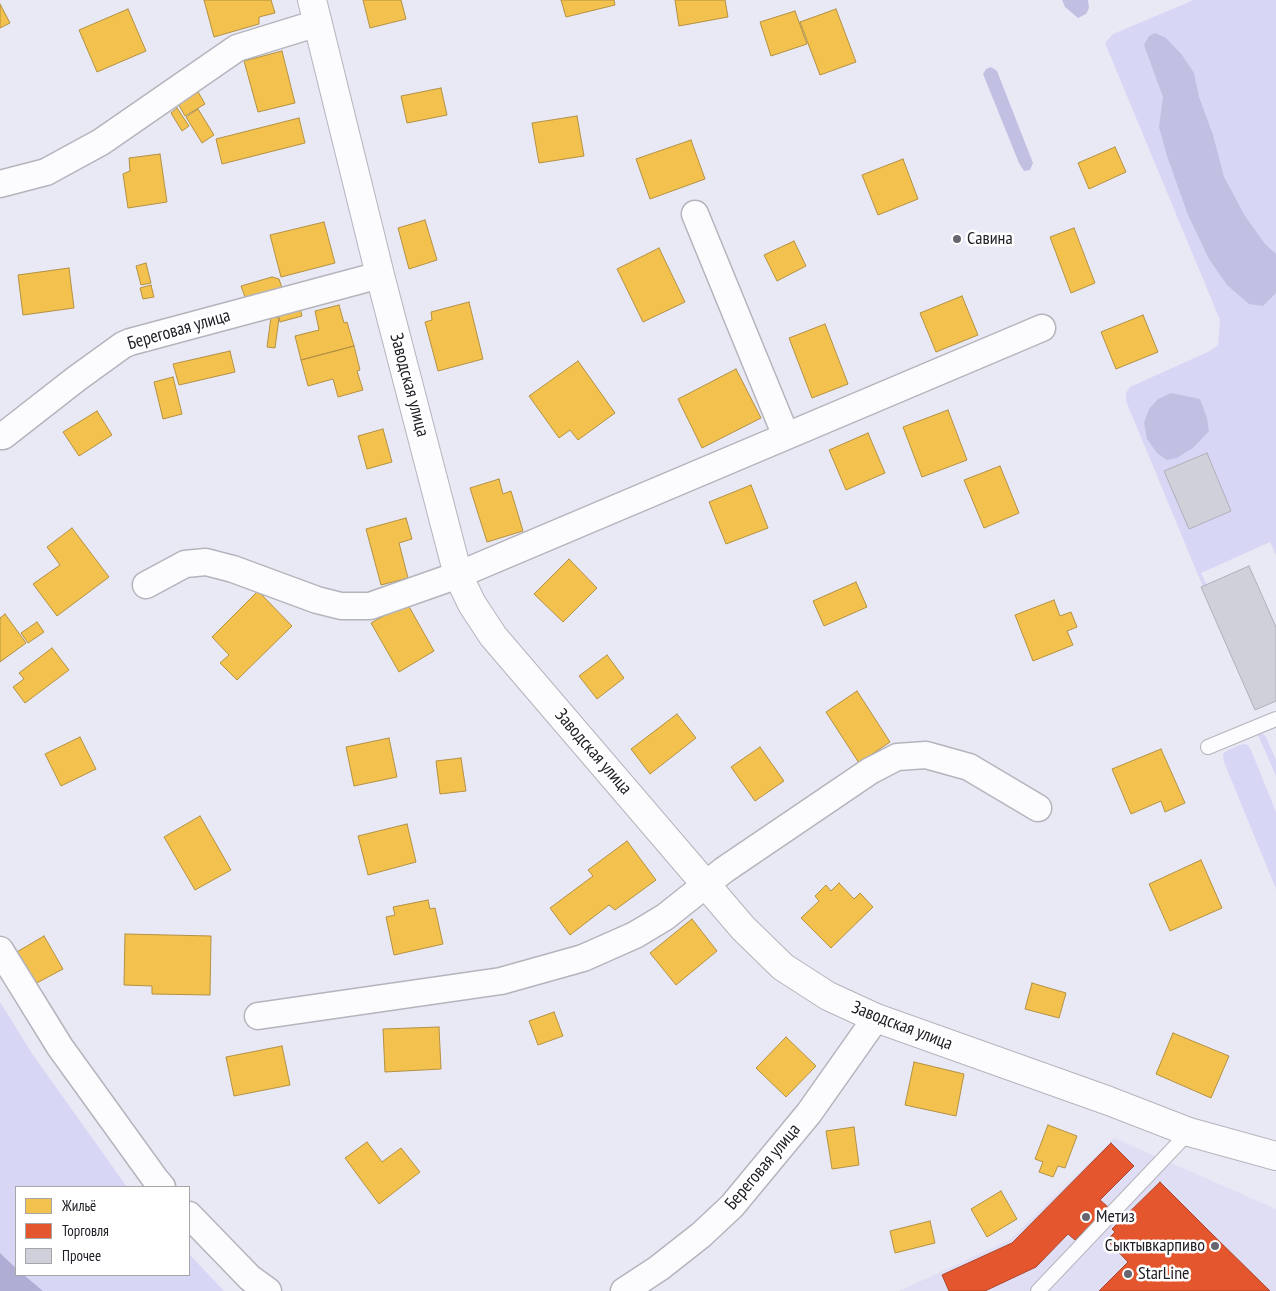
<!DOCTYPE html>
<html>
<head>
<meta charset="utf-8">
<style>
	body { margin:0 }
	#map { position:relative; width:1276px; height:1291px; overflow:hidden; background:#e9e8f5; font-family:"PT Sans Narrow",sans-serif }
	canvas { display:block }
	.legend { position:absolute; left:15px; top:1186px; width:175px; height:90px; box-sizing:border-box; background:#fff; border:1px solid #a6a6a9; margin:0; padding:6px 9px; list-style:none; font-size:15px; color:#212028 }
	.legend li { display:flex; align-items:center; gap:10px; height:25px }
	.legend b { width:25px; border:1px solid #a6a6a9 }
</style>
</head>
<body>
<div id="map">
<canvas width="1276" height="1291"></canvas>
<ul class="legend">
<li><b style="height:14px;background:#f2c14e"></b>Жильё</li>
<li><b style="height:14px;background:#e4572e"></b>Торговля</li>
<li><b style="height:14px;background:#d0d0da"></b>Прочее</li>
</ul>
</div>
<script>
const context = document.querySelector('canvas').getContext('2d');
context.lineJoin = 'round';
function paint(path, color) { context.fillStyle = color; context.fill(path, 'evenodd'); }
const toPath = rows => new Path2D(rows.map(r => 'M' + r).join(''));
function strokePath(path, color, width, dash) { context.strokeStyle = color; context.lineWidth = width; context.lineCap = dash ? 'butt' : 'round'; context.setLineDash(dash || []); context.stroke(path); }
function label(font, color, halo, rows, align = 'center') {
  context.font = font + ' "PT Sans Narrow",sans-serif'; context.lineWidth = 5; context.setLineDash([]); context.textBaseline = 'middle'; context.strokeStyle = halo; context.fillStyle = color; for (const [text, x, y, turn = 0] of rows) {
    context.save(); context.translate(x, y); context.rotate((+turn || 0) * Math.PI / 180); context.textAlign = isNaN(turn) ? turn : align; if (halo) context.strokeText(text, 0, 0); context.fillText(text, 0, 0); context.restore();
  }
}
paint(toPath([
	[1114,1138,1276,1209,1276,1291,899,1291,1010,1240]
]), '#dfdef4');
paint(toPath([
	[1194,0,1276,0,1276,555,1270,542,1201,573,1207,585,1203,587,1126,401,1126,393,1130,387,1210,351,1218,345,1220,320,1105,43,1113,34],
	[1262,733,1266,737,1276,760,1276,776,1258,735],
	[1243,744,1248,745,1251,750,1276,812,1276,889,1224,762,1223,754,1228,750],
	[0,1002,33,1055,127,1187,16,1187,16,1268,0,1253],
	[189,1254,224,1291,43,1291,24,1275,189,1275]
]), '#d8d6f5');
paint(toPath([
	[1062,0,1088,0,1089,8,1086,14,1078,18,1065,7],
	[1155,33,1166,38,1182,55,1194,73,1199,97,1213,135,1224,177,1245,216,1265,244,1276,254,1276,293,1263,306,1249,304,1227,285,1209,259,1188,215,1167,156,1159,127,1163,97,1144,45,1149,36],
	[991,67,997,71,1033,163,1030,170,1024,171,1019,163,983,74,986,69],
	[1171,393,1200,399,1207,418,1209,431,1194,447,1177,458,1167,460,1157,453,1147,439,1144,423,1149,409,1158,399]
]), '#c2c0e2');
paint(toPath([
	[0,1253,16,1268,16,1275,24,1275,43,1291,0,1291]
]), '#b0add5');
const homes = toPath([
	[204,0,271,0,275,13,259,17,259,24,214,37,204,0],
	[363,0,401,0,406,19,370,28,363,0],
	[561,0,614,0,615,5,566,17,561,0],
	[675,0,725,0,728,17,679,26,675,0],
	[0,4,10,23,0,28,0,4],
	[128,9,146,51,97,72,79,30,128,9],
	[836,9,856,62,820,75,800,22,836,9],
	[795,11,807,44,771,56,760,22,795,11],
	[282,51,295,103,258,112,244,61,282,51],
	[441,88,447,115,407,123,401,96,441,88],
	[197,90,205,104,185,116,177,102,197,90],
	[177,108,189,126,182,131,171,113,177,108],
	[198,109,214,135,202,143,186,117,198,109],
	[577,116,584,156,539,163,532,123,577,116],
	[299,118,305,143,222,164,216,139,299,118],
	[691,140,705,179,650,199,636,159,691,140],
	[1115,147,1126,172,1089,189,1078,163,1115,147],
	[160,154,167,202,128,208,123,174,130,171,129,158,160,154],
	[903,159,918,199,878,215,862,175,903,159],
	[425,220,437,260,409,269,398,228,425,220],
	[324,222,335,263,281,277,270,235,324,222],
	[1074,228,1095,283,1071,293,1050,237,1074,228],
	[794,241,806,266,777,281,764,255,794,241],
	[659,248,685,302,643,322,617,269,659,248],
	[146,263,151,283,141,285,136,266,146,263],
	[69,268,74,308,23,315,18,275,69,268],
	[272,277,279,279,282,288,245,297,241,286,272,277],
	[151,285,154,297,143,299,140,288,151,285],
	[962,296,978,335,936,352,920,313,962,296],
	[469,302,483,359,438,371,425,322,432,320,431,312,469,302],
	[299,304,302,316,280,322,277,310,299,304],
	[339,305,344,323,347,322,354,346,301,360,295,336,319,330,315,311,339,305],
	[1143,315,1158,352,1116,369,1101,332,1143,315],
	[271,317,279,318,275,348,267,347,271,317],
	[825,324,848,384,812,398,789,338,825,324],
	[354,346,360,370,357,371,363,390,338,397,333,379,308,386,301,360,354,346],
	[230,351,235,372,179,385,173,364,230,351],
	[578,361,615,413,578,440,570,430,559,438,529,396,578,361],
	[736,369,761,418,702,448,678,399,736,369],
	[173,377,182,414,163,419,154,382,173,377],
	[948,410,967,460,922,477,903,427,948,410],
	[97,411,112,435,79,456,63,432,97,411],
	[383,429,392,462,367,469,358,436,383,429],
	[868,433,885,473,846,490,829,450,868,433],
	[1000,466,1019,513,984,528,964,480,1000,466],
	[499,479,503,494,511,491,523,531,487,542,470,488,499,479],
	[751,485,768,528,726,544,709,502,751,485],
	[406,518,412,539,399,543,408,578,381,585,366,529,406,518],
	[72,528,109,577,57,616,33,584,60,565,47,547,72,528],
	[569,559,597,588,563,622,534,594,569,559],
	[856,582,867,607,824,626,813,601,856,582],
	[258,591,292,626,237,680,220,663,229,655,212,637,258,591],
	[1054,600,1060,616,1071,612,1077,627,1067,631,1073,645,1033,661,1015,615,1054,600],
	[407,603,434,651,399,672,371,623,407,603],
	[5,614,26,643,0,662,0,618,5,614],
	[37,622,44,632,28,643,21,633,37,622],
	[52,648,69,670,25,703,13,687,24,679,19,673,52,648],
	[607,655,624,678,597,699,579,676,607,655],
	[857,691,890,742,859,763,826,712,857,691],
	[677,714,696,738,650,774,631,749,677,714],
	[80,737,96,769,61,786,45,754,80,737],
	[389,738,397,777,354,786,346,747,389,738],
	[760,747,784,781,755,801,731,767,760,747],
	[1161,749,1185,803,1165,812,1161,801,1131,814,1112,769,1161,749],
	[461,758,466,791,440,794,436,761,461,758],
	[200,816,231,870,195,890,164,837,200,816],
	[407,824,416,862,368,875,358,836,407,824],
	[627,841,656,880,615,910,609,905,570,935,550,908,593,876,588,870,627,841],
	[1201,860,1222,908,1170,931,1149,884,1201,860],
	[839,883,854,899,860,893,873,907,831,948,801,918,819,901,815,896,826,885,831,891,839,883],
	[428,900,430,909,435,908,443,944,394,955,386,917,395,915,393,907,428,900],
	[692,919,717,951,676,985,650,953,692,919],
	[125,934,211,936,210,995,152,994,152,986,124,985,125,934],
	[44,936,63,969,33,985,15,953,44,936],
	[1032,983,1066,993,1059,1018,1025,1009,1032,983],
	[554,1012,563,1036,538,1045,529,1021,554,1012],
	[439,1027,441,1069,385,1072,383,1029,439,1027],
	[1173,1033,1229,1056,1211,1098,1156,1074,1173,1033],
	[786,1037,816,1066,786,1097,756,1068,786,1037],
	[282,1046,290,1085,234,1096,226,1057,282,1046],
	[914,1062,964,1074,956,1116,905,1105,914,1062],
	[1048,1125,1077,1136,1065,1168,1058,1166,1053,1177,1039,1172,1043,1162,1035,1159,1048,1125],
	[854,1127,859,1165,832,1169,826,1131,854,1127],
	[367,1142,382,1162,401,1148,420,1172,379,1204,345,1158,367,1142],
	[1001,1191,1017,1219,987,1237,971,1209,1001,1191],
	[930,1221,935,1243,895,1253,890,1231,930,1221]
]);
paint(homes, '#f2c14e');
strokePath(homes, '#b39143', 1);
const shops = toPath([
	[1111,1143,1134,1166,1100,1200,1108,1207,1075,1240,1068,1234,1036,1267,985,1291,949,1291,942,1275,1012,1243,1111,1143],
	[1160,1182,1211,1233,1270,1291,1099,1291,1128,1262,1107,1240,1115,1232,1112,1229,1160,1182]
]);
paint(shops, '#e4572e');
strokePath(shops, '#aa462c', 1);
const building = toPath([
	[1207,453,1231,511,1189,529,1164,471,1207,453],
	[1249,566,1276,627,1276,701,1255,710,1201,587,1249,566]
]);
paint(building, '#d0d0da');
strokePath(building, '#b0b0ba', 1);
const lane = toPath([
	[1208,747,1276,719],
	[1038,1291,1189,1132]
]);
const street = toPath([
	[0,184,46,172,101,142,237,48,318,23],
	[695,214,786,436],
	[3,436,76,379,123,345,130,342,380,275],
	[146,585,185,564,206,562,233,569,317,600,341,606,370,606,458,575,1042,328],
	[0,950,60,1047,156,1180,162,1187],
	[258,1016,501,981,583,958,635,935,665,917,724,870,870,771,897,757,926,755,969,767,1038,808],
	[189,1215,250,1278,268,1291],
	[624,1291,659,1268,701,1235,732,1206,809,1113,876,1018]
]);
const secondary = toPath([
	[312,0,380,275,458,575,472,604,493,636,743,928,783,967,828,996,876,1018,1109,1101,1189,1132,1276,1156]
]);
strokePath(lane, '#b4b4bd', 16);
strokePath(street, '#b4b4bd', 29);
strokePath(secondary, '#b4b4bd', 30);
strokePath(lane, '#fcfcfe', 14);
strokePath(street, '#fcfcfe', 26);
strokePath(secondary, '#fcfcfe', 28);
for (const [x, y, r, color] of [
	[957,239,5,"#676670"],
	[1086,1217,5,"#676670"],
	[1215,1246,5,"#676670"],
	[1128,1274,5,"#676670"]
]) { const dot = new Path2D(); dot.arc(x, y, r, 0, 2 * Math.PI); context.fillStyle = color; context.fill(dot); strokePath(dot, '#fff', 2); }
label('18px', '#212028', '#fff', [
	["Савина",967,239],
	["Метиз",1096,1217],
	["Сыктывкарпиво",1205,1246,"right"],
	["StarLine",1138,1274]
], 'left');
label('18px', '#212028', '#fff', [
	["Береговая улица",179,330,-16],
	["Заводская улица",409,385,75],
	["Заводская улица",593,752,49],
	["Заводская улица",902,1026,21],
	["Береговая улица",763,1167,-50]
]);
</script>
</body>
</html>
